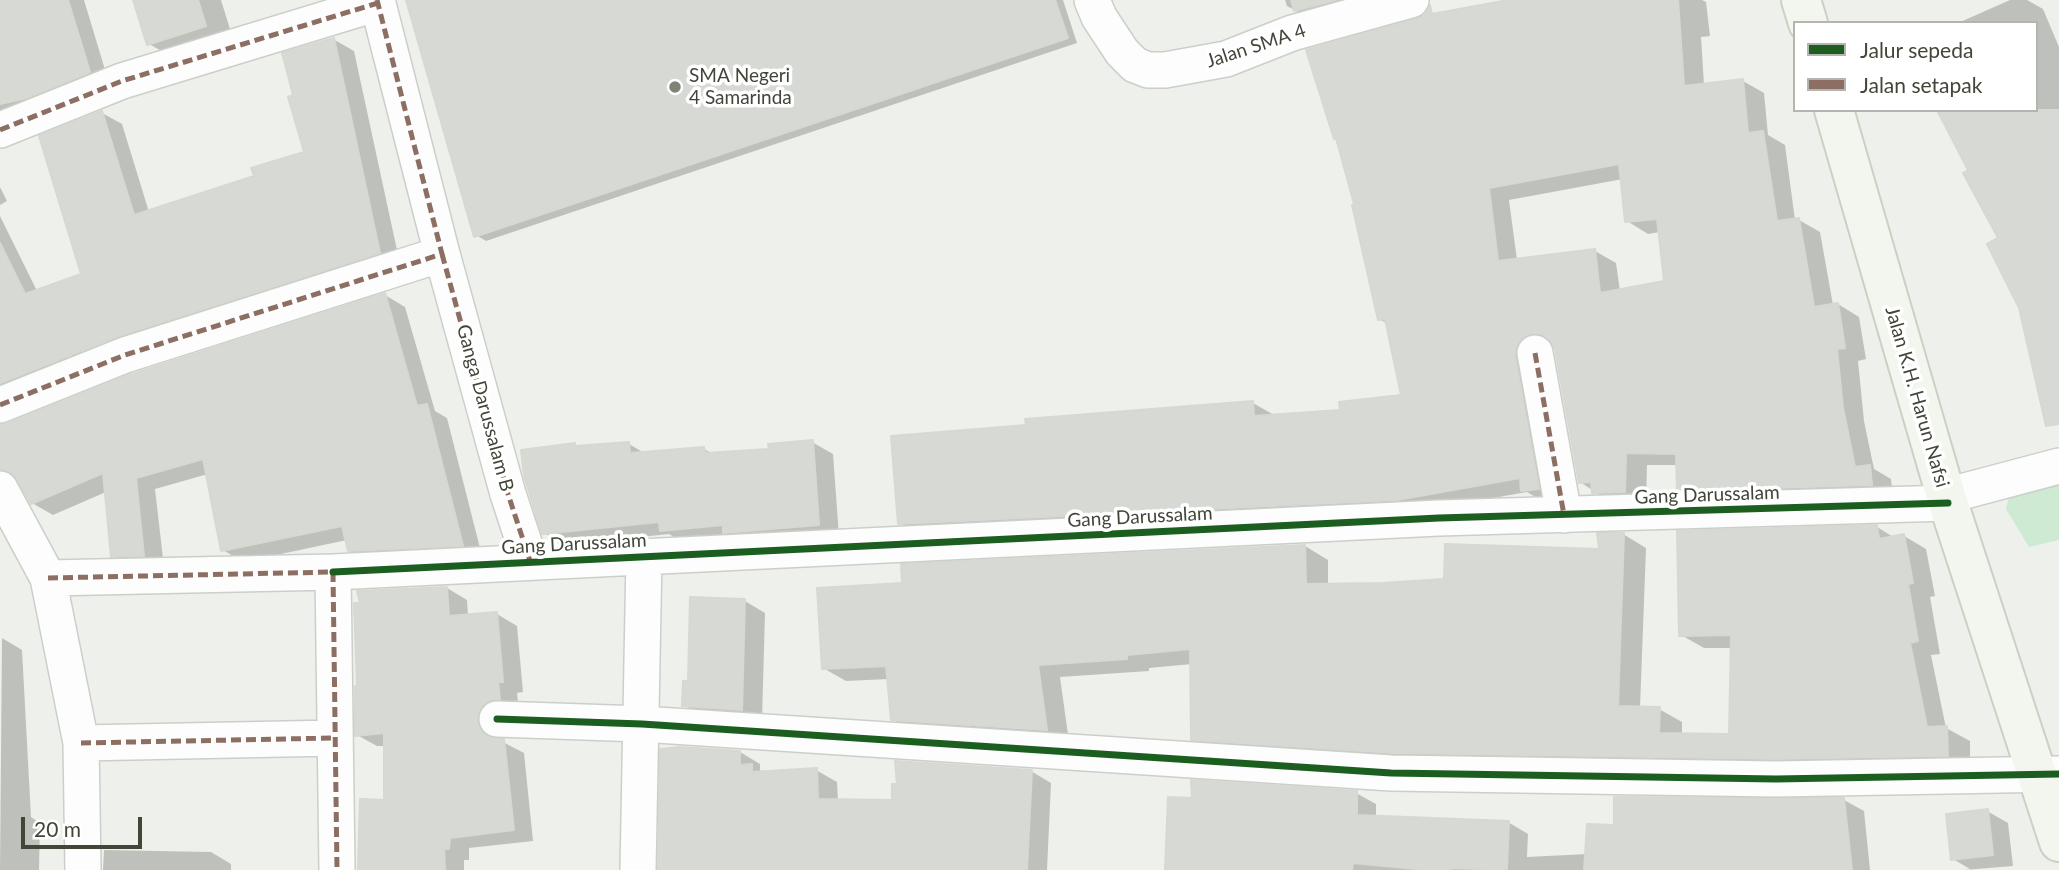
<!DOCTYPE html>
<html>
<head>
<meta charset="utf-8">
<style>
	body { margin:0 }
	#map { position:relative; width:2059px; height:870px; overflow:hidden; background:#eef1eb; font-family:Lato,sans-serif }
	canvas { display:block }
	.legend { position:absolute; left:1793px; top:21px; width:245px; height:91px; box-sizing:border-box; background:#fff; border:2px solid #b3b5af; margin:0; padding:9px 12px; list-style:none; font-size:21px; color:#414638 }
	.legend li { display:flex; align-items:center; gap:14px; height:35px }
	.legend b { width:35px; border:2px solid #b3b5af }
	.scale { position:absolute; left:21px; top:817px; width:121px; height:32px; box-sizing:border-box; border:4px solid #414638; border-top:0; padding-left:9px; font-size:21px; line-height:24px; white-space:nowrap; color:#414638; -webkit-text-stroke:5px #fff; paint-order:stroke }
</style>
</head>
<body>
<div id="map">
<canvas width="2059" height="870"></canvas>
<ul class="legend">
<li><b style="height:9px;background:#1b5e20"></b>Jalur sepeda</li>
<li><b style="height:9px;background:#8d6e63"></b>Jalan setapak</li>
</ul>
<div class="scale">20 m</div>
</div>
<script>
const context = document.querySelector('canvas').getContext('2d');
context.lineJoin = 'round';
function paint(path, color) { context.fillStyle = color; context.fill(path, 'evenodd'); }
const toPath = rows => new Path2D(rows.map(r => 'M' + r).join(''));
function strokePath(path, color, width, dash) { context.strokeStyle = color; context.lineWidth = width; context.lineCap = dash ? 'butt' : 'round'; context.setLineDash(dash || []); context.stroke(path); }
function label(font, color, halo, rows, align = 'center') {
  context.font = font + ' Lato,sans-serif'; context.lineWidth = 7; context.setLineDash([]); context.textBaseline = 'middle'; context.strokeStyle = halo; context.fillStyle = color; for (const [text, x, y, turn = 0] of rows) {
    context.save(); context.translate(x, y); context.rotate((+turn || 0) * Math.PI / 180); context.textAlign = isNaN(turn) ? turn : align; if (halo) context.strokeText(text, 0, 0); context.fillText(text, 0, 0); context.restore();
  }
}
paint(toPath([
	[2059,475,2059,540,2029,547,2006,509,2013,478]
]), '#ceead3');
paint(toPath([
	[0,0,84,0,109,83,0,132],
	[135,0,221,0,234,42,178,60,149,44],
	[408,0,1063,0,1077,43,486,241,476,235],
	[1285,0,1382,0,1307,17,1287,6],
	[1518,0,1702,0,1706,2,1710,36,1701,37,1704,85,1743,81,1764,93,1768,135,1785,145,1795,220,1799,220,1820,232,1833,305,1838,304,1859,317,1866,359,1858,361,1864,421,1874,469,1891,479,1893,497,1700,502,1679,490,1678,465,1647,465,1646,504,1615,505,1580,482,1555,345,1543,350,1544,502,1527,492,1420,511,921,536,900,523,1028,427,1253,403,1274,415,1342,412,1403,397,1388,324,1379,319,1356,205,1339,140,1336,138],
	[1623,179,1627,221,1648,234,1660,232,1666,282,1620,291,1616,263,1595,251,1517,260,1509,200],
	[2010,0,2027,0,2043,9,2059,47,2059,288,2001,239,2036,110,2036,23,1958,23],
	[333,39,354,51,400,264,124,353,103,341,102,113,122,124,149,212,256,178,307,153,295,96],
	[0,187,7,201,0,205],
	[0,216,38,293,57,303,88,367,0,415],
	[41,303,45,303,74,363,71,365],
	[385,295,405,307,435,411,447,418,482,556,370,562,349,550,347,540,243,562,223,550,208,474,155,489,164,567,134,567,113,555,106,492,53,515,32,503,11,470,0,445,0,426,8,425],
	[812,442,833,454,839,536,682,542,669,534,564,545,544,533,574,445,578,448,629,444,646,454,704,449,713,454,771,451],
	[1877,527,1895,538,1904,536,1926,549,1935,596,1930,597,1940,654,1931,655,1946,728,1970,741,1970,768,1216,752,1193,739,1192,664,1149,668,1149,671,1060,677,1069,742,915,732,892,719,889,679,846,681,823,668,904,585,1305,546,1328,560,1328,585,1445,581,1601,550,1623,534,1646,548,1640,708,1659,709,1682,722,1682,735,1730,736,1732,648,1704,648,1681,635],
	[447,588,467,600,468,616,497,614,517,626,523,692,517,693,519,710,497,731,499,740,524,753,533,841,469,848,469,860,464,860,464,870,359,870,386,801,386,746,377,746,357,735],
	[745,601,765,613,762,721,704,717,684,705,690,683],
	[2,638,22,650,31,817,40,823,39,870,0,870],
	[740,752,760,764,760,770,764,773,816,770,837,782,838,801,894,802,1031,771,1051,783,1047,870,660,870],
	[1356,793,1376,804,1376,817,1508,822,1528,834,1527,857,1587,854,1615,826,1844,800,1864,811,1870,870,1166,870,1193,799],
	[1987,811,2008,823,2013,866,1964,870,1970,869,1953,859],
	[104,850,211,852,231,864,231,870,103,870]
]), '#0003');
const building = toPath([
	[0,0,68,0,90,72,27,98,0,104,0,0],
	[133,0,198,0,206,26,147,45,133,0],
	[406,0,1055,0,1068,38,474,237,406,0],
	[1291,0,1336,0,1294,11,1291,0],
	[1508,0,1678,0,1684,86,1743,79,1748,133,1763,131,1777,221,1799,218,1814,307,1838,303,1845,348,1837,349,1843,408,1855,467,1870,465,1872,485,1677,491,1676,454,1626,453,1625,492,1592,493,1591,482,1579,483,1555,349,1551,341,1542,334,1532,333,1522,338,1516,347,1515,356,1539,489,1521,491,1520,478,1397,500,898,524,891,436,1026,425,1025,419,1253,401,1254,416,1340,410,1339,402,1401,395,1385,319,1378,320,1352,205,1354,204,1336,138,1334,139,1306,50,1416,19,1425,15,1430,5,1432,14,1508,0],
	[1619,164,1625,222,1657,219,1664,281,1600,293,1595,249,1498,261,1489,188,1619,164],
	[334,38,380,253,119,336,0,383,0,243,25,294,81,274,39,136,102,111,134,215,254,176,251,168,304,152,288,97,293,95,282,53,334,38],
	[1937,110,2059,110,2059,424,2046,426,2019,308,1987,244,1998,238,1963,173,1968,170,1937,110],
	[385,293,417,406,427,404,463,546,348,551,342,526,221,551,203,459,136,478,144,556,111,557,103,473,31,504,17,479,10,472,1,469,0,425,7,424,132,374,385,293],
	[813,440,819,525,723,533,723,525,660,531,659,522,542,534,524,476,521,450,575,443,575,446,629,442,630,453,704,447,705,453,769,449,768,444,813,440],
	[1877,525,1879,539,1904,534,1913,583,1908,584,1918,641,1910,643,1927,727,1947,726,1948,756,1776,759,1392,753,1191,740,1190,649,1127,655,1127,659,1038,665,1047,730,891,720,886,666,822,669,817,588,902,583,901,564,1305,545,1306,584,1382,583,1444,579,1445,544,1599,549,1597,533,1624,533,1618,706,1660,707,1659,733,1729,734,1731,635,1679,636,1677,531,1877,525],
	[447,587,449,616,497,612,503,682,498,682,500,699,487,702,480,709,477,719,479,728,486,736,504,739,514,830,450,838,449,849,444,849,445,870,358,870,360,799,384,800,384,733,355,736,355,686,357,686,354,603,360,603,357,591,447,587],
	[690,597,745,599,742,710,682,706,683,681,688,681,690,597],
	[680,747,740,751,740,765,752,764,752,772,817,768,818,799,892,800,892,784,897,784,895,761,1032,770,1027,870,658,870,660,749,680,747],
	[1191,780,1357,791,1357,815,1509,821,1507,870,1451,868,1451,870,1427,870,1353,863,1352,870,1165,870,1168,797,1192,798,1191,780],
	[1614,797,1844,798,1852,870,1584,870,1587,824,1614,825,1614,797],
	[1988,809,1993,855,1951,860,1946,814,1988,809]
]);
paint(building, '#d7dad4');
strokePath(building, '#d6d9d1', 2);
const street = toPath([
	[1092,0,1099,17,1122,52,1135,65,1148,70,1165,70,1226,59,1292,33,1411,0],
	[0,130,122,81,378,3],
	[442,254,508,494,530,561],
	[1535,353,1564,515],
	[0,405,125,355,442,254,377,0],
	[0,489,48,578,81,743,83,870],
	[1946,496,2059,466],
	[333,572,1439,518,1948,503],
	[48,578,333,572,337,870],
	[497,719,642,724,1391,773,1776,779,2059,774],
	[81,743,335,738],
	[638,870,644,556]
]);
const secondary = toPath([
	[1801,0,1808,23],
	[1834,110,1946,496,2059,842]
]);
strokePath(street, '#cccfc9', 38);
strokePath(secondary, '#cad1c4', 42);
strokePath(street, '#fcfdfc', 35);
strokePath(secondary, '#f2f6ef', 38);
strokePath(toPath([
	[0,130,122,81,378,3],
	[442,254,508,494,530,561],
	[1535,353,1564,515],
	[0,405,125,355,442,254,377,0],
	[48,578,333,572,337,870],
	[81,743,335,738]
]), '#8d6e63', 5, [10, 5]);
strokePath(toPath([
	[333,572,1439,518,1948,503],
	[497,719,642,724,1391,773,1776,779,2059,774]
]), '#1b5e20', 7);
for (const [x, y, r, color] of [
	[675,87,7,"#7e8277"]
]) { const dot = new Path2D(); dot.arc(x, y, r, 0, 2 * Math.PI); context.fillStyle = color; context.fill(dot); strokePath(dot, '#fff', 2.5); }
label('19px', '#414638', '#fff', [
	["Jalan SMA 4",1256,46,-18],
	["Jalan K.H. Harun Nafsi",1917,397,74],
	["Ganga Darussalam B",485,408,75],
	["Gang Darussalam",1707,495,-2],
	["Gang Darussalam",1140,517,-3],
	["Gang Darussalam",574,544,-3]
]);
label('19px', '#414638', '#fff', [
	["SMA Negeri",689,76],
	["4 Samarinda",689,98]
], 'left');
</script>
</body>
</html>
